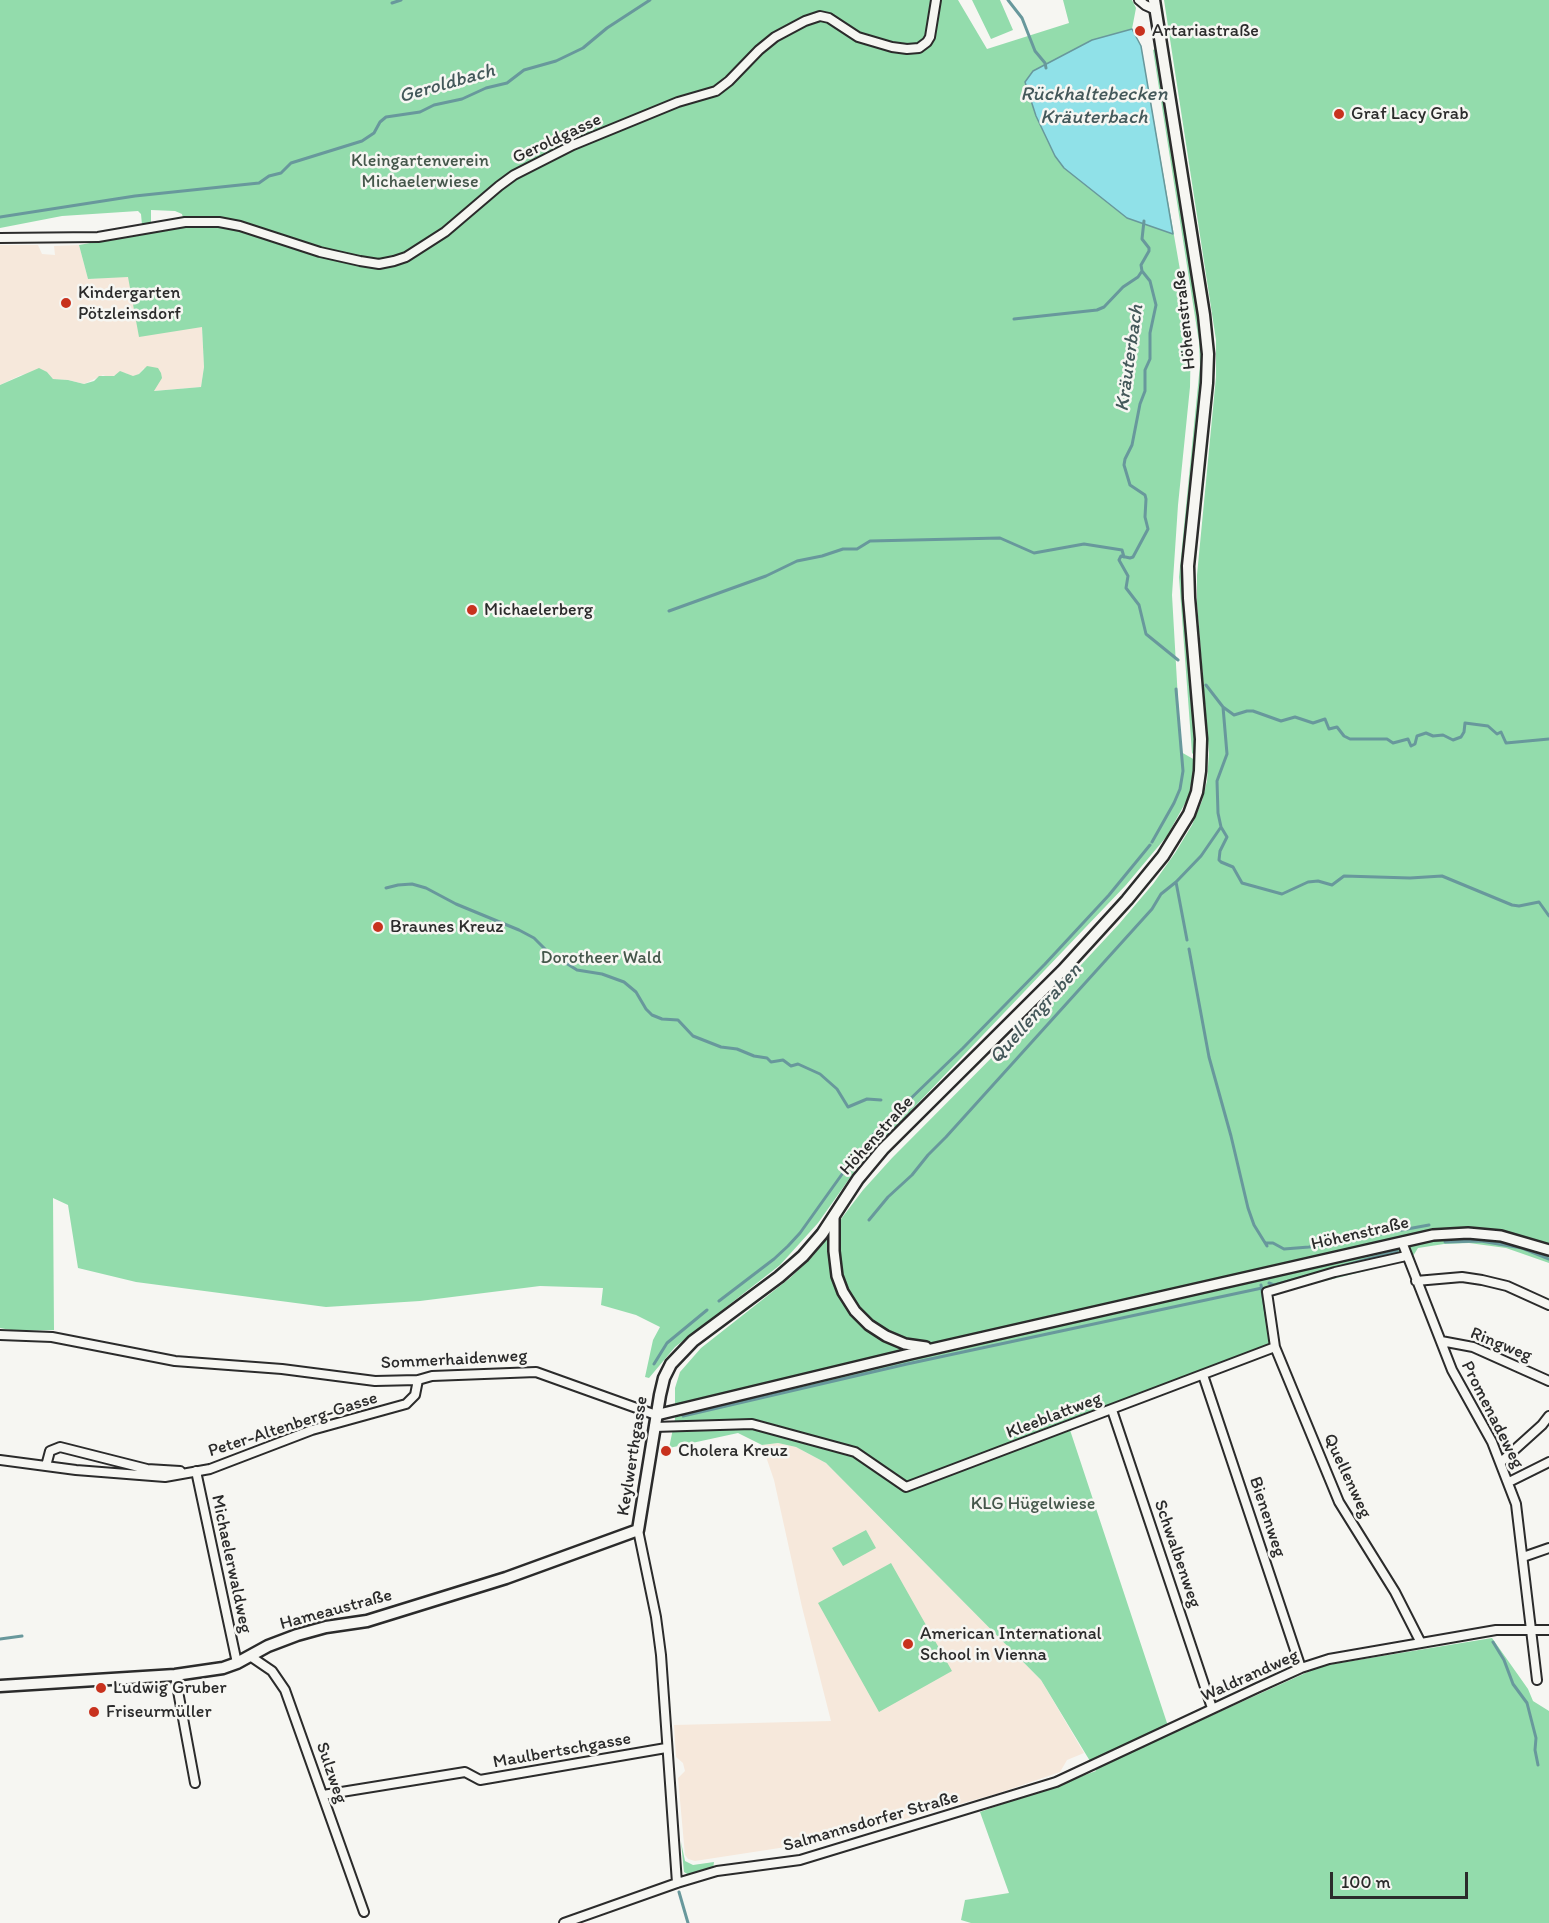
<!DOCTYPE html>
<html>
<head>
<meta charset="utf-8">
<style>
	body { margin:0 }
	#map { position:relative; width:1549px; height:1923px; overflow:hidden; background:#f6f6f2; font-family:Itim,sans-serif }
	canvas { display:block }
	.scale { position:absolute; left:1330px; top:1872px; width:138px; height:27px; box-sizing:border-box; border:3px solid #2b2b2b; border-top:0; padding-left:8px; font-size:18px; line-height:21px; white-space:nowrap; color:#2b2b2b; -webkit-text-stroke:4px #f6f6f2; paint-order:stroke }
</style>
</head>
<body>
<div id="map">
<canvas width="1549" height="1923"></canvas>
<div class="scale">100 m</div>
</div>
<script>
const context = document.querySelector('canvas').getContext('2d');
context.lineJoin = 'round';
function paint(path, color) { context.fillStyle = color; context.fill(path, 'evenodd'); }
const toPath = rows => new Path2D(rows.map(r => 'M' + r).join(''));
function strokePath(path, color, width, dash) { context.strokeStyle = color; context.lineWidth = width; context.lineCap = dash ? 'butt' : 'round'; context.setLineDash(dash || []); context.stroke(path); }
function label(font, color, halo, rows, align = 'center') {
  context.font = font + ' Itim,sans-serif'; context.lineWidth = 5; context.setLineDash([]); context.textBaseline = 'middle'; context.strokeStyle = halo; context.fillStyle = color; for (const [text, x, y, turn = 0] of rows) {
    context.save(); context.translate(x, y); context.rotate((+turn || 0) * Math.PI / 180); context.textAlign = isNaN(turn) ? turn : align; if (halo) context.strokeText(text, 0, 0); context.fillText(text, 0, 0); context.restore();
  }
}
paint(toPath([
	[0,245,38,245,42,254,55,255,54,246,79,245,88,279,128,276,202,327,204,367,201,387,153,391,144,368,139,374,133,377,129,376,126,373,108,377,103,375,84,384,68,380,53,379,47,372,21,375,0,385],
	[778,1443,796,1447,826,1463,1041,1680,1084,1753,1067,1760,1060,1772,996,1794,836,1838,797,1844,793,1841,786,1847,695,1861,688,1859,685,1855,678,1778,685,1771,683,1763,676,1757,674,1725,831,1721,802,1607,774,1480,762,1445]
]), '#f6e8db');
paint(toPath([
	[0,0,958,0,987,49,1069,23,1063,0,1132,0,1136,8,1132,29,1141,46,1191,333,1190,387,1178,505,1172,595,1181,752,1195,760,1189,796,1167,836,1126,885,859,1165,818,1223,780,1265,675,1347,649,1378,645,1377,653,1340,660,1327,636,1315,601,1305,603,1288,540,1286,420,1301,326,1307,136,1282,78,1268,68,1205,53,1198,54,1330,16,1331,0,1328,0,385,39,368,47,372,53,379,68,380,84,384,94,381,99,376,114,376,120,371,133,376,139,374,147,366,158,368,161,373,162,378,154,391,201,387,204,367,202,327,139,337,128,277,88,279,79,245,190,225,222,227,262,237,220,219,183,218,182,214,175,211,151,210,151,226,142,225,141,214,138,211,62,216,0,228],
	[972,0,1000,0,1013,30,991,39],
	[1164,0,1549,0,1549,1263,1506,1248,1469,1243,1444,1244,1418,1248,1413,1256,1397,1263,1277,1293,1271,1297,1279,1350,1070,1430,1168,1726,1175,1732,1321,1666,1492,1638,1528,1689,1533,1701,1549,1711,1549,1923,971,1923,961,1920,965,1900,1009,1893,980,1812,1096,1771,1041,1680,826,1463,796,1447,778,1443,762,1445,738,1433,669,1448,675,1419,675,1388,680,1372,701,1348,790,1278,813,1256,863,1190,892,1158,1042,1007,1119,924,1153,884,1175,853,1192,825,1202,801,1207,781,1209,753,1197,604,1197,575,1216,377,1216,340],
	[1155,49,1182,206,1202,342,1203,362,1184,550,1183,594,1196,757,1192,753,1179,577,1200,365,1199,342,1153,50],
	[866,1530,876,1548,843,1566,832,1548],
	[891,1563,952,1671,879,1712,818,1603],
	[681,1842,685,1861,693,1865,714,1862,713,1869,689,1875,684,1872]
]), '#93dcac');
const water = toPath([
	[1132,29,1141,46,1173,234,1127,218,1064,168,1055,156,1036,116,1025,82,1033,71,1092,40,1132,29]
]);
paint(water, '#90e1e8');
strokePath(water, '#68989c', 1.5);
strokePath(toPath([
	[1008,0,1022,18,1035,51,1045,63,1046,68],
	[392,3,401,0],
	[0,217,135,196,259,183,269,176,281,173,291,163,362,141,374,133,380,122,386,117,420,112,434,105,462,99,486,88,507,83,524,70,556,61,583,48,607,28,650,0],
	[1144,221,1142,239,1149,248,1149,251,1141,265,1142,271,1150,281,1156,305,1150,333,1150,359,1145,370,1145,391,1140,404,1132,445,1125,459,1124,465,1130,485,1145,495,1146,499,1145,517,1148,529,1133,557,1130,558,1121,556,1119,560,1128,576,1126,588,1139,605,1146,634,1178,660],
	[1014,319,1097,310,1104,307,1123,287,1138,277,1142,271],
	[669,611,766,576,797,561,822,556,843,549,857,549,870,541,1000,538,1034,553,1084,544,1122,550,1124,557],
	[1206,685,1223,707,1227,754,1217,781,1218,813,1221,827,1227,837,1220,851,1219,860,1221,862,1233,867,1242,883,1282,894,1308,882,1318,881,1332,885,1344,876,1410,878,1442,876,1512,905,1519,906,1539,902,1549,916],
	[1223,707,1234,715,1247,711,1253,711,1281,721,1295,717,1313,723,1325,719,1329,729,1337,727,1344,736,1350,739,1387,739,1393,743,1408,739,1411,746,1415,744,1417,736,1426,733,1433,736,1443,735,1453,740,1461,737,1464,732,1465,723,1488,726,1497,734,1501,732,1506,743,1549,739],
	[1152,842,1174,803,1180,789,1183,771,1176,689],
	[1176,882,1187,940],
	[386,888,398,885,412,884,426,888,456,904,519,930,534,938,547,951,577,970,602,974,624,982,636,992,646,1009,652,1015,662,1019,678,1020,693,1036,721,1047,737,1049,754,1056,767,1058,771,1062,783,1060,791,1066,798,1064,820,1074,837,1089,848,1107,867,1099,881,1100],
	[1189,949,1209,1057,1231,1136,1248,1208,1254,1225,1267,1246],
	[876,1132,963,1048,1045,964,1109,895,1150,845],
	[851,1162,874,1134],
	[869,1220,888,1197,912,1175,928,1155,946,1137,1152,909,1161,894,1176,882,1201,856,1221,827],
	[1445,1242,1481,1241,1522,1248,1549,1259],
	[1266,1243,1273,1243,1284,1249,1309,1247,1429,1225],
	[1335,1268,1397,1251],
	[1269,1283,1274,1285,1326,1271],
	[1261,1285,1269,1332],
	[719,1301,774,1259,788,1246,800,1233,850,1163],
	[654,1364,667,1343,707,1310],
	[683,1416,907,1364,1262,1288],
	[0,1639,22,1636],
	[1493,1642,1504,1660,1513,1684,1527,1703,1536,1738,1535,1750,1538,1765],
	[679,1892,688,1923]
]), '#68989c', 3);
const minor = toPath([
	[1139,0,1145,5,1156,10],
	[0,238,98,237,185,222,219,222,240,226,320,252,360,261,379,264,394,261,406,257,445,232,499,186,514,175,573,145,678,102,716,91,729,81,759,50,775,37,805,21,820,16,829,18,858,37,892,47,907,49,919,48,927,42,930,37,936,0],
	[1402,1242,1452,1370,1492,1442,1516,1504,1537,1680],
	[1406,1256,1335,1272,1267,1292,1275,1347,1339,1502,1395,1592,1421,1643],
	[1416,1281,1462,1277,1482,1280,1507,1286,1549,1305],
	[0,1335,52,1337,175,1361,282,1369,375,1381,418,1380,432,1376,536,1372,656,1415],
	[1441,1341,1473,1347,1549,1381],
	[1203,1375,1301,1668],
	[1112,1410,1212,1708],
	[654,1427,752,1424,855,1452,906,1487,1275,1347],
	[0,1460,76,1470,165,1477,210,1469,312,1430,406,1404,415,1395,418,1380],
	[1501,1462,1542,1425,1549,1416],
	[46,1466,50,1451,60,1447,147,1469,180,1471],
	[196,1471,237,1663],
	[1509,1482,1549,1462],
	[638,1530,656,1617,661,1655,677,1883],
	[1523,1557,1549,1548],
	[250,1656,272,1671,285,1690,364,1912],
	[175,1675,195,1783],
	[323,1795,465,1772,480,1780,666,1748],
	[564,1923,677,1883,717,1871,800,1860,1056,1782,1257,1688,1301,1668,1329,1659,1496,1630,1549,1630]
]);
const tertiary = toPath([
	[834,1216,834,1251,837,1276,843,1292,855,1311,869,1325,886,1336,905,1344,926,1347],
	[656,1415,910,1354,1433,1235,1468,1233,1501,1236,1549,1250]
]);
const secondary = toPath([
	[0,1686,175,1675,223,1668,237,1663,268,1646,297,1635,326,1627,367,1621,506,1578,638,1530,660,1395,664,1378,671,1364,693,1341,779,1277,803,1256,822,1234,858,1179,883,1149,1063,970,1127,900,1163,856,1189,814,1197,792,1200,771,1201,739,1189,598,1188,566,1207,383,1208,354,1204,315,1154,0]
]);
strokePath(minor, '#2b2b2b', 12);
strokePath(tertiary, '#2b2b2b', 14);
strokePath(secondary, '#2b2b2b', 15);
strokePath(minor, '#f6f6f2', 8);
strokePath(tertiary, '#f6f6f2', 9);
strokePath(secondary, '#f6f6f2', 10);
for (const [x, y, r, color] of [
	[1140,31,6,"#c8321e"],
	[1339,114,6,"#c8321e"],
	[66,303,6,"#c8321e"],
	[472,610,6,"#c8321e"],
	[378,927,6,"#c8321e"],
	[666,1451,6,"#c8321e"],
	[908,1644,6,"#c8321e"],
	[101,1688,6,"#c8321e"],
	[94,1712,6,"#c8321e"]
]) { const dot = new Path2D(); dot.arc(x, y, r, 0, 2 * Math.PI); context.fillStyle = color; context.fill(dot); strokePath(dot, '#f6f6f2', 2); }
label('18px', '#2b2b2b', '#f6f6f2', [
	["Artariastraße",1152,31],
	["Graf Lacy Grab",1351,114],
	["Kindergarten",78,293],
	["Pötzleinsdorf",78,314],
	["Michaelerberg",484,610],
	["Braunes Kreuz",390,927],
	["Cholera Kreuz",678,1451],
	["American International",920,1634],
	["School in Vienna",920,1655],
	["Ludwig Gruber",113,1688],
	["Friseurmüller",106,1712]
], 'left');
label('18px', '#2b2b2b', '#f6f6f2', [
	["Geroldgasse",557,139,-25],
	["Höhenstraße",1185,320,-96],
	["Höhenstraße",877,1136,-48],
	["Höhenstraße",1360,1234,-13],
	["Ringweg",1501,1345,22],
	["Sommerhaidenweg",454,1360,-3],
	["Promenadeweg",1492,1415,63],
	["Kleeblattweg",1054,1416,-21],
	["Peter-Altenberg-Gasse",293,1425,-18],
	["Keylwerthgasse",633,1456,-81],
	["Quellenweg",1347,1476,65],
	["Bienenweg",1267,1517,72],
	["Schwalbenweg",1177,1554,71],
	["Michaelerwaldweg",231,1564,78],
	["Hameaustraße",336,1610,-15],
	["Waldrandweg",1250,1676,-24],
	["Maulbertschgasse",562,1751,-10],
	["Sulzweg",331,1773,71],
	["Salmannsdorfer Straße",871,1822,-16]
]);
label('18px', '#45574b', '#f6f6f2', [
	["Kleingartenverein",420,161],
	["Michaelerwiese",420,182],
	["Dorotheer Wald",601,958],
	["KLG Hügelwiese",1033,1504]
]);
label('italic 20px', '#44585a', '#f6f6f2', [
	["Geroldbach",447,84,-16],
	["Rückhaltebecken",1094,95],
	["Kräuterbach",1094,118],
	["Kräuterbach",1130,358,-82],
	["Quellengraben",1036,1014,-48]
]);
</script>
</body>
</html>
